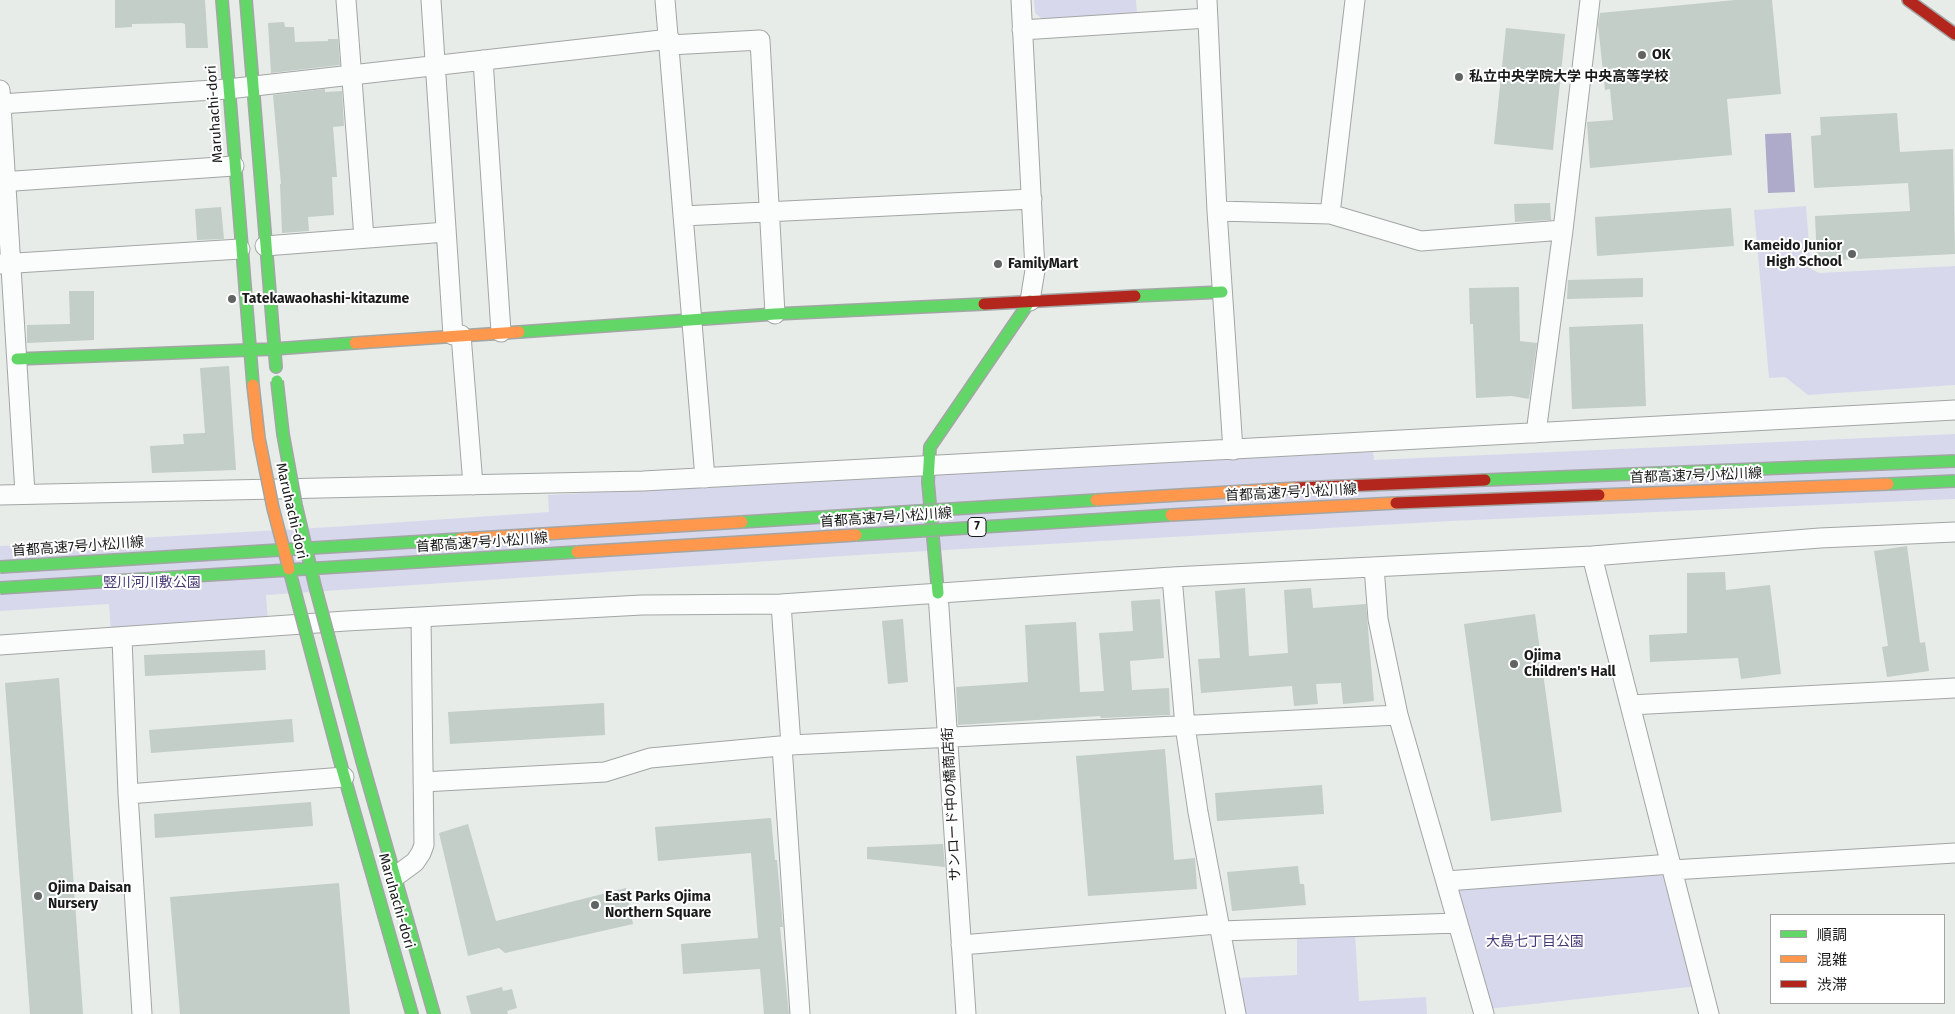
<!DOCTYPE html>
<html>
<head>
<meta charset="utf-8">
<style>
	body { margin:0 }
	#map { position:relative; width:1955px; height:1014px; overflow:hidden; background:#e7ece9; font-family:"Fira Sans","Noto Sans JP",sans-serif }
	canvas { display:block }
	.legend { position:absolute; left:1770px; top:914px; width:175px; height:90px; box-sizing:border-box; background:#fff; border:1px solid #a3a4a3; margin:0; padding:6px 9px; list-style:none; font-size:15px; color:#181b19 }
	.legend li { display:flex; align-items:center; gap:10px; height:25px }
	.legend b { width:25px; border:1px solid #a3a4a3 }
</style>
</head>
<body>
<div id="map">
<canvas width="1955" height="1014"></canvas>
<ul class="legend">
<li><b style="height:6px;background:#63d668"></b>順調</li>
<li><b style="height:6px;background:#ff974d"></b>混雑</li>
<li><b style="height:6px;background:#b3261e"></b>渋滞</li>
</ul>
</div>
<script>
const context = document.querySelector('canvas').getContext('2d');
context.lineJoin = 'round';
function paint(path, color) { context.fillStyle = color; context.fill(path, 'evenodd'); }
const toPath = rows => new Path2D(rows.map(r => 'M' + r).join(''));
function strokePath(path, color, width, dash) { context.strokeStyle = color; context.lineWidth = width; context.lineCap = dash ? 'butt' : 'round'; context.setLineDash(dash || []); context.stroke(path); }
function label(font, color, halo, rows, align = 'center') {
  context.font = font + ' "Fira Sans","Noto Sans JP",sans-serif'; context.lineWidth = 4; context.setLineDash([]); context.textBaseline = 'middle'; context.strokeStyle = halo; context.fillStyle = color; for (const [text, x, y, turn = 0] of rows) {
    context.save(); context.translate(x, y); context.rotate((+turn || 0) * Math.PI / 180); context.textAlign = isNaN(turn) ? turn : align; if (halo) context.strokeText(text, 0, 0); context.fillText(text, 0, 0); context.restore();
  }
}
paint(toPath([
	[1034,0,1136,0,1137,13,1042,19,1035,13],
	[1806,206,1811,269,1819,273,1955,266,1955,385,1808,395,1785,377,1769,378,1754,210],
	[1955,434,1955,499,1451,521,858,555,266,595,268,621,111,632,109,604,0,611,0,546,331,527,549,512,548,495,1373,452,1374,460],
	[1670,873,1699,986,1487,1009,1456,885],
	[1355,933,1359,1001,1426,997,1427,1014,1243,1014,1236,978,1297,975,1297,935]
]), '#d8d8ed');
paint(toPath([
	[1791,133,1795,192,1768,193,1765,134]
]), '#adaaca');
paint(toPath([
	[115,0,205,0,208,48,186,48,185,24,182,23,132,24,132,27,115,28],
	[1735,0,1772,0,1781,94,1727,99,1732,155,1590,168,1587,122,1613,120,1610,89,1605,90,1598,25,1600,13],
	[284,22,285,27,294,27,295,42,328,41,328,39,338,39,340,65,271,73,268,23],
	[1506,28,1565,34,1553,150,1494,144],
	[325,89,325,92,342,91,344,126,333,127,337,177,332,177,334,215,308,217,309,231,282,233,280,184,281,184,273,95],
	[1897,113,1900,152,1953,149,1955,254,1817,261,1815,216,1910,211,1908,183,1814,188,1811,136,1821,135,1820,117],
	[1550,203,1551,220,1515,222,1514,204],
	[221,207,224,239,197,240,195,209],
	[1731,208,1734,246,1597,256,1595,217],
	[1643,278,1643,297,1567,299,1568,280],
	[1519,287,1520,341,1537,343,1529,399,1512,396,1476,398,1473,324,1470,324,1469,288],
	[69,291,94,291,94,340,27,343,27,325,70,324],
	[1643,324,1646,406,1572,409,1569,327],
	[229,366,236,470,152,473,150,446,184,444,183,434,205,433,200,368],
	[1907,546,1920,643,1925,642,1929,671,1887,677,1882,647,1888,646,1874,551],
	[1725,572,1726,590,1770,585,1781,674,1741,679,1738,658,1650,662,1649,635,1687,633,1687,573],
	[1245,588,1249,656,1288,653,1284,590,1311,588,1313,608,1366,604,1374,701,1343,704,1341,683,1316,684,1318,704,1294,706,1292,686,1201,693,1198,659,1220,658,1215,591],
	[1160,599,1164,658,1130,661,1132,690,1169,688,1170,715,1101,718,1100,716,958,725,956,687,1028,682,1025,625,1076,622,1080,692,1104,691,1099,633,1133,631,1131,601],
	[1535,614,1562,812,1491,821,1464,624],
	[903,619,908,682,888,684,882,621],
	[265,650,266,670,145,676,144,655],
	[59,678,83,1014,30,1014,5,683],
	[604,703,605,735,450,744,448,712],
	[292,719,294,742,151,753,149,730],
	[1165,749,1174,860,1195,858,1197,889,1088,896,1076,756],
	[1322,785,1324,814,1217,821,1215,793],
	[311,802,313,826,155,838,154,814],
	[771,818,775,860,777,860,783,927,780,927,789,1014,764,1014,760,969,683,974,681,944,758,938,751,853,658,861,655,827],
	[468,824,496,921,626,888,633,924,505,953,499,948,468,956,439,833],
	[943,844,945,867,867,859,867,847],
	[1298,866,1300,884,1304,884,1306,905,1232,911,1227,872],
	[339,883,350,1014,180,1014,170,897],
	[502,987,503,991,512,989,517,1008,507,1011,508,1014,471,1014,466,996]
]), '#c2cec7');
const street = toPath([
	[346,0,364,238],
	[431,0,453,335],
	[665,0,705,478],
	[1021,0,1035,270,1030,301],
	[1207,0,1217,211,1233,450],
	[1022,30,1208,18],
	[670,45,760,40,775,314],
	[483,60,501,332],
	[0,90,25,493],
	[0,104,228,89,670,39],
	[0,182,234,166],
	[1217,211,1330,214,1421,241,1563,230],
	[1330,214,1355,0],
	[683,216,1032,199],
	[265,246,446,232],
	[0,264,240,249],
	[461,335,473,485],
	[1536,433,1563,230,1590,0],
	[0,495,643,481,1955,410],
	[1592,556,1709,1014],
	[1374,567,1378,619,1398,715,1484,1014],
	[1172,577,1185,726,1198,812,1236,1014],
	[938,593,966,1014],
	[781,604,791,745],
	[122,638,128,794,142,1014],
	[0,645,346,621,642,605,781,604,1172,577,1592,556,1820,538,1955,532],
	[1630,705,1955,688],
	[782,746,800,1014],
	[423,782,605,772,650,758,791,745,1398,715],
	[128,794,344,777],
	[1672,870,1955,853],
	[396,876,415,862,421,853,424,845,421,617],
	[1447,881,1671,864],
	[1220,931,1458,923],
	[961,945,1218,924]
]);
const fast = toPath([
	[222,0,253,385],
	[246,0,276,367],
	[1135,296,1222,292],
	[519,332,775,314,984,304],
	[17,359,274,349,355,343],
	[938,593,928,482,930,447,1030,301],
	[362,761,434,1014],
	[341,765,412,1014]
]);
const slow = toPath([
	[355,343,519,332]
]);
const jam = toPath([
	[1908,0,1955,34],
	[984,304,1135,296]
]);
strokePath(street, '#a2a6a4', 21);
strokePath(fast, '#a2a6a4', 14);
strokePath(slow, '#a2a6a4', 14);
strokePath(jam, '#a2a6a4', 14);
strokePath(street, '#fbfcfc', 19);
strokePath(fast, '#63d668', 11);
strokePath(slow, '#ff974d', 11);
strokePath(jam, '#b3261e', 11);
const fastBridge = toPath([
	[277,381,283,434,296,505,315,586,362,761],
	[1485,480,1955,461],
	[1888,484,1955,481],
	[742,522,1096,500],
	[856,535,1171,515],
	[0,567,460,539],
	[289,569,341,765],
	[0,588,577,552]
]);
const slowBridge = toPath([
	[253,385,259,438,273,508,289,569],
	[1599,495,1888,484],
	[1096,500,1297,488],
	[1171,515,1396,503],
	[460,539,742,522],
	[577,552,856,535]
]);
const jamBridge = toPath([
	[1297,488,1485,480],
	[1396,503,1599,495]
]);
strokePath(fastBridge, '#a2a6a4', 14, []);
strokePath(slowBridge, '#a2a6a4', 14, []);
strokePath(jamBridge, '#a2a6a4', 14, []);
strokePath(fastBridge, '#63d668', 11);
strokePath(slowBridge, '#ff974d', 11);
strokePath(jamBridge, '#b3261e', 11);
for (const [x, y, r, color] of [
	[1642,55,5,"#606462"],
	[1459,77,5,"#606462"],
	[1852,254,5,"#606462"],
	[998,264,5,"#606462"],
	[232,299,5,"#606462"],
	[1514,664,5,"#606462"],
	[38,896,5,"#606462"],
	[595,905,5,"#606462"]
]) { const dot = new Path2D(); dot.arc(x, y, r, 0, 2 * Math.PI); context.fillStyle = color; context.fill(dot); strokePath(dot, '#fff', 2); }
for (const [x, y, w] of [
	[977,527,18]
]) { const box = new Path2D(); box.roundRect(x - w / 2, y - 9.5, w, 19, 4); context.fillStyle = '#fff'; context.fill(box); strokePath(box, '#181b19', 1); }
label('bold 12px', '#181b19', null, [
	["7",977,527]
]);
label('bold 14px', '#181b19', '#fff', [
	["OK",1652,55],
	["私立中央学院大学 中央高等学校",1469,77],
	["Kameido Junior",1842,246,"right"],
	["High School",1842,262,"right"],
	["FamilyMart",1008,264],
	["Tatekawaohashi-kitazume",242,299],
	["Ojima",1524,656],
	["Children's Hall",1524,672],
	["Ojima Daisan",48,888],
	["Nursery",48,904],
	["East Parks Ojima",605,897],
	["Northern Square",605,913]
], 'left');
label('14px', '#181b19', '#fff', [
	["Maruhachi-dori",215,114,-94],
	["首都高速7号小松川線",1696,476,-2],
	["首都高速7号小松川線",1291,493,-3],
	["Maruhachi-dori",291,511,77],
	["首都高速7号小松川線",886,518,-4],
	["首都高速7号小松川線",482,543,-4],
	["首都高速7号小松川線",78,547,-4],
	["サンロード中の橋商店街",952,804,-93],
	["Maruhachi-dori",396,901,74]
]);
label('14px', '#463a76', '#fff', [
	["竪川河川敷公園",152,583],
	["大島七丁目公園",1535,942]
]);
</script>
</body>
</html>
